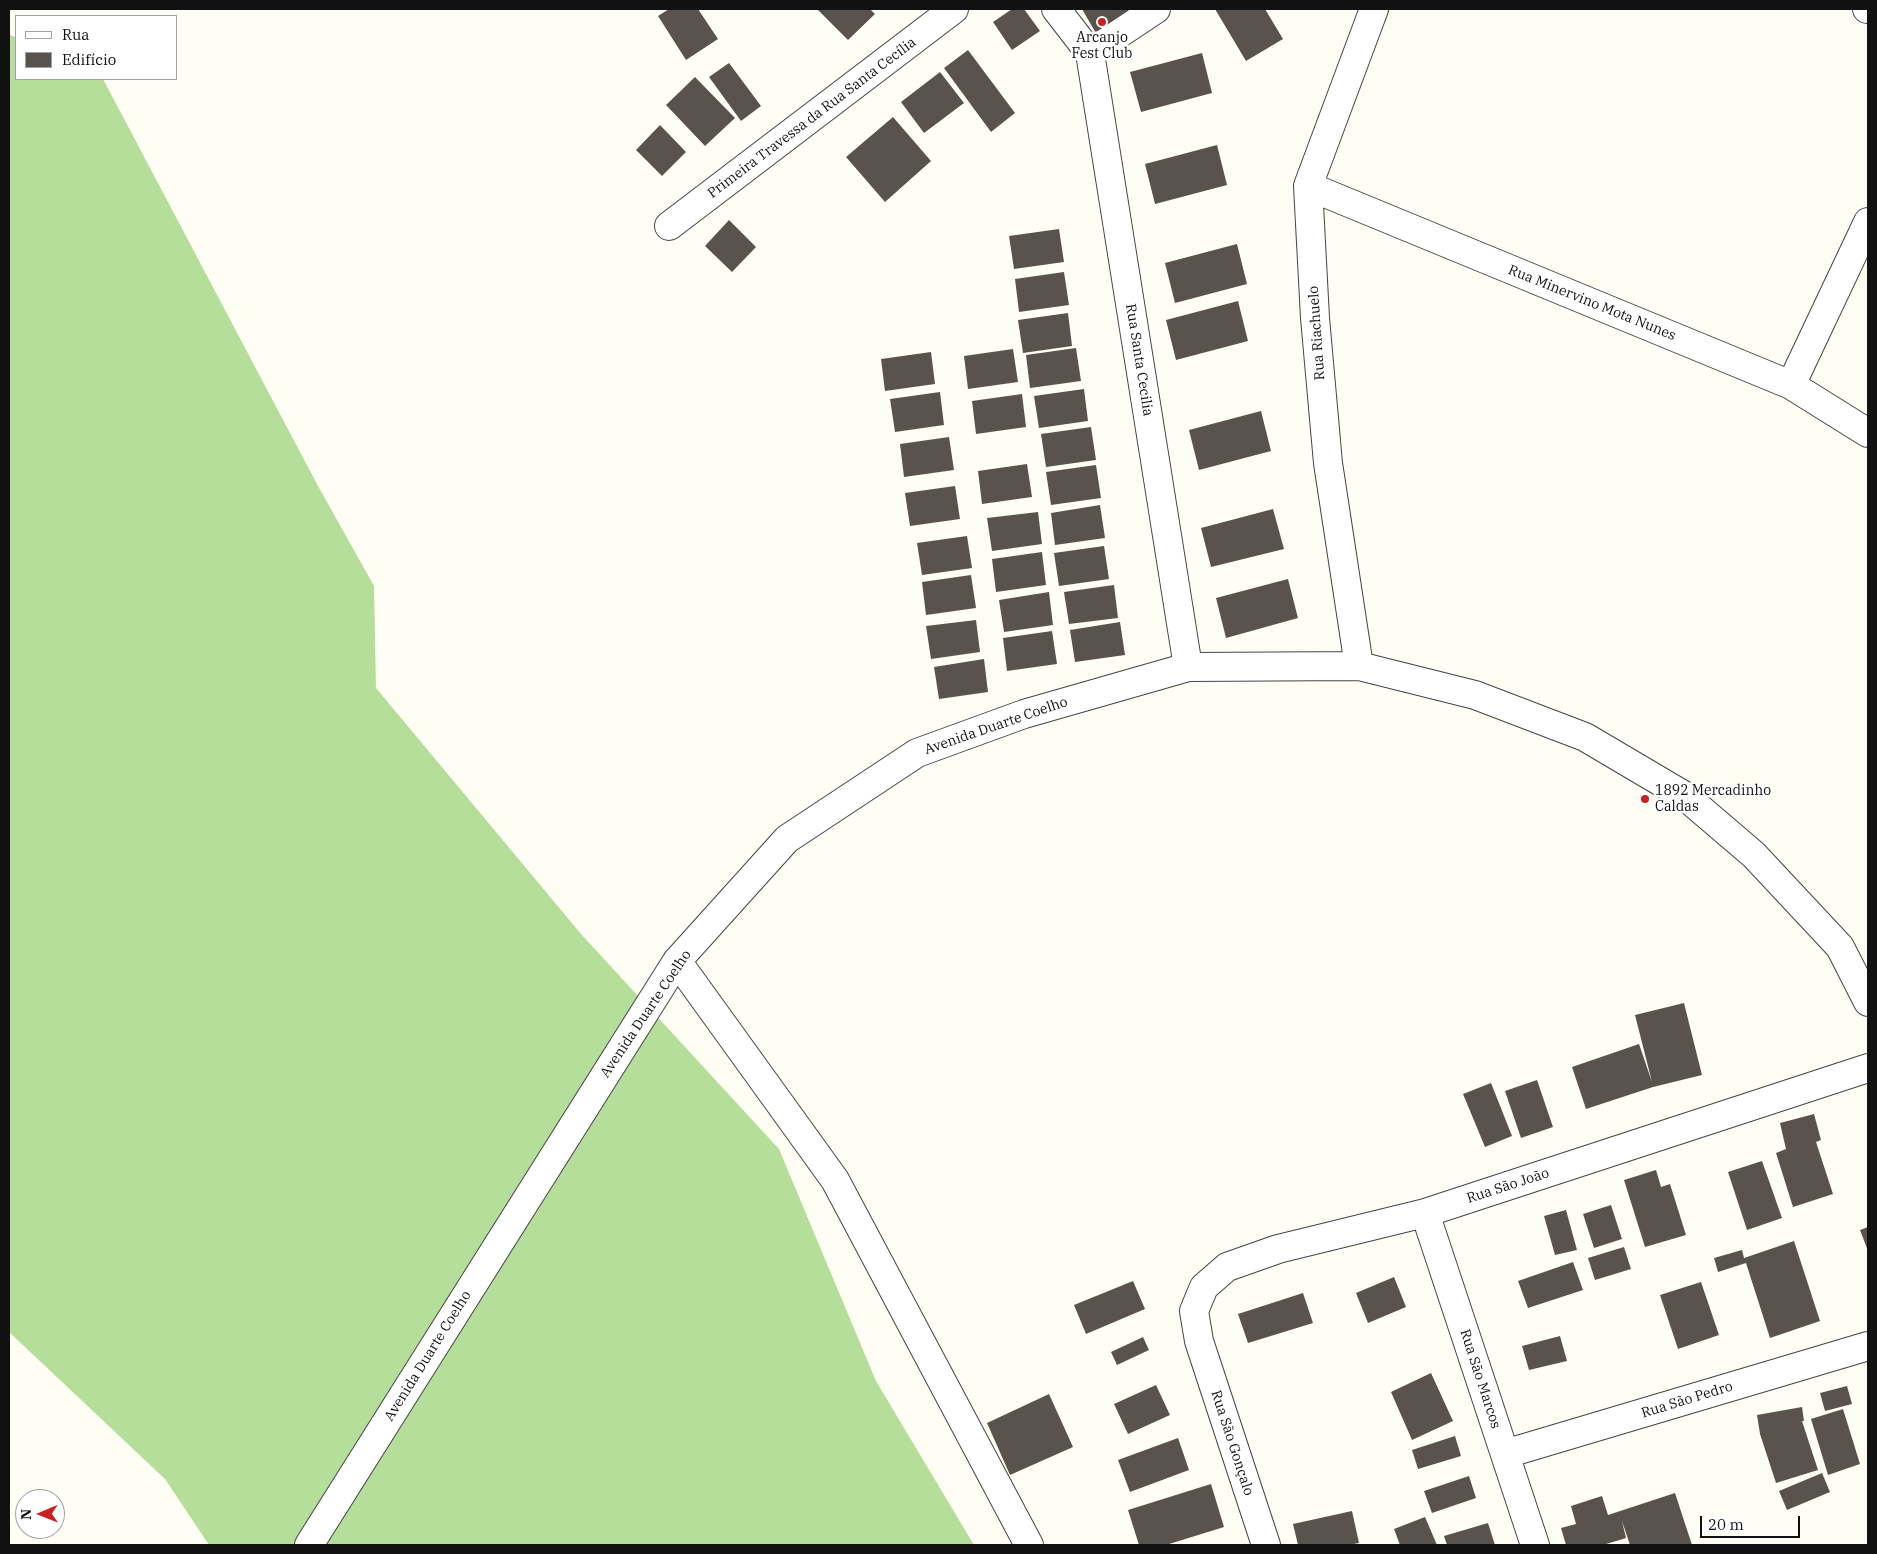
<!DOCTYPE html>
<html>
<head>
<meta charset="utf-8">
<style>
	body { margin:0 }
	#map { position:relative; width:1877px; height:1554px; overflow:hidden; background:#fffef5; font-family:"IBM Plex Serif",serif }
	canvas { display:block }
	.frame { position:absolute; inset:0; border:10px solid #111; pointer-events:none }
	.legend { position:absolute; left:15px; top:15px; width:162px; height:65px; box-sizing:border-box; background:#fff; border:1px solid #a0a0a0; margin:0; padding:6px 9px; list-style:none; font-size:15px; color:#111 }
	.legend li { display:flex; align-items:center; gap:10px; height:25px }
	.legend b { width:25px; border:1px solid #a0a0a0 }
	.north { position:absolute; left:15px; top:1489px; width:50px; height:50px; box-sizing:border-box; background:#fff; border:1px solid #a0a0a0; border-radius:50%; rotate:269deg; font-size:14px; font-weight:700; line-height:20px; text-align:center; color:#111 }
	.north::after { content:''; display:block; margin:auto; width:18px; height:22px; background:#c92121; clip-path:polygon(50% 0,100% 100%,50% 72%,0 100%) }
	.scale { position:absolute; left:1700px; top:1516px; width:100px; height:22px; box-sizing:border-box; border:2px solid #111; border-top:0; padding-left:6px; font-size:15px; line-height:18px; white-space:nowrap; color:#111; -webkit-text-stroke:4px #fff; paint-order:stroke }
</style>
</head>
<body>
<div id="map">
<canvas width="1877" height="1554"></canvas>
<div class="frame"></div>
<ul class="legend">
<li><b style="height:6px;background:#fff"></b>Rua</li>
<li><b style="height:14px;background:#5a534d"></b>Edifício</li>
</ul>
<div class="north">N</div>
<div class="scale">20 m</div>
</div>
<script>
const context = document.querySelector('canvas').getContext('2d');
context.lineJoin = 'round';
function paint(path, color) { context.fillStyle = color; context.fill(path, 'evenodd'); }
const toPath = rows => new Path2D(rows.map(r => 'M' + r).join(''));
function strokePath(path, color, width, dash) { context.strokeStyle = color; context.lineWidth = width; context.lineCap = dash ? 'butt' : 'round'; context.setLineDash(dash || []); context.stroke(path); }
function label(font, color, halo, rows, align = 'center') {
  context.font = font + ' "IBM Plex Serif",serif'; context.lineWidth = 5; context.setLineDash([]); context.textBaseline = 'middle'; context.strokeStyle = halo; context.fillStyle = color; for (const [text, x, y, turn = 0] of rows) {
    context.save(); context.translate(x, y); context.rotate((+turn || 0) * Math.PI / 180); context.textAlign = isNaN(turn) ? turn : align; if (halo) context.strokeText(text, 0, 0); context.fillText(text, 0, 0); context.restore();
  }
}
paint(toPath([
	[9,35,16,37,16,79,103,79,318,486,374,586,376,688,581,934,779,1149,876,1381,974,1545,209,1545,165,1479,9,1332]
]), '#b5de9a');
paint(toPath([
	[669,9,698,9,718,39,686,60,658,16],
	[817,9,870,9,875,14,848,40],
	[1012,9,1024,9,1040,31,1012,50,993,22],
	[1082,9,1132,9,1097,35],
	[1215,9,1265,9,1283,39,1246,61],
	[968,50,1015,113,991,132,944,68],
	[1202,53,1212,93,1141,112,1130,72],
	[729,63,761,106,741,121,709,77],
	[940,72,964,103,924,133,901,102],
	[695,77,735,118,705,146,666,105],
	[893,117,931,161,885,202,846,157],
	[660,125,686,152,662,176,636,150],
	[1217,145,1227,185,1155,204,1145,164],
	[729,220,756,247,732,272,705,246],
	[1059,229,1064,262,1014,269,1009,236],
	[1237,244,1247,284,1175,303,1165,263],
	[1064,272,1069,305,1019,312,1015,279],
	[1238,301,1248,341,1176,360,1166,320],
	[1068,313,1072,346,1023,353,1018,320],
	[1076,348,1081,381,1030,388,1026,355],
	[1013,349,1018,382,968,389,964,356],
	[931,352,935,384,885,391,881,359],
	[1084,389,1088,421,1039,428,1034,396],
	[940,392,944,425,895,432,890,399],
	[1022,394,1026,427,976,434,972,401],
	[1261,411,1271,451,1199,470,1189,430],
	[1091,427,1096,460,1046,467,1041,434],
	[949,437,954,470,904,477,900,444],
	[1027,464,1032,497,982,504,978,471],
	[1096,465,1101,498,1051,505,1046,472],
	[955,486,960,519,910,526,905,493],
	[1100,505,1105,538,1055,545,1051,513],
	[1273,509,1284,549,1211,567,1201,528],
	[1038,512,1042,544,992,551,987,518],
	[967,536,972,568,922,575,917,543],
	[1104,546,1109,579,1059,586,1054,553],
	[1042,552,1046,585,996,592,992,559],
	[971,575,976,608,926,615,922,582],
	[1288,579,1298,618,1226,638,1216,598],
	[1114,585,1118,618,1069,624,1064,592],
	[1049,592,1053,625,1004,632,999,600],
	[976,620,980,652,931,659,926,626],
	[1120,622,1125,655,1075,662,1070,630],
	[1052,631,1057,664,1007,671,1003,638],
	[984,659,988,692,939,699,934,667],
	[1684,1003,1702,1075,1653,1087,1586,1109,1572,1067,1639,1044,1652,1082,1635,1015],
	[1537,1080,1553,1127,1521,1138,1505,1091],
	[1491,1083,1512,1136,1485,1147,1463,1094],
	[1814,1114,1821,1140,1816,1142,1833,1194,1793,1207,1776,1153,1786,1149,1780,1123],
	[1762,1161,1782,1218,1747,1230,1728,1172],
	[1656,1170,1661,1187,1670,1184,1686,1235,1645,1247,1624,1180],
	[1611,1205,1622,1239,1594,1248,1583,1214],
	[1566,1210,1577,1250,1555,1255,1544,1216],
	[1868,1227,1868,1251,1860,1230],
	[1794,1241,1820,1321,1770,1338,1746,1263,1718,1272,1714,1258,1742,1250,1744,1258],
	[1624,1247,1631,1269,1595,1280,1588,1258],
	[1573,1262,1583,1290,1528,1308,1518,1281],
	[1394,1277,1406,1307,1368,1323,1356,1293],
	[1133,1281,1145,1309,1086,1334,1074,1305],
	[1701,1282,1719,1335,1678,1349,1660,1295],
	[1303,1293,1313,1323,1248,1343,1238,1314],
	[1560,1336,1567,1361,1529,1370,1522,1346],
	[1143,1337,1149,1350,1117,1365,1111,1352],
	[1431,1373,1453,1421,1412,1440,1391,1392],
	[1156,1385,1170,1415,1128,1434,1114,1404],
	[1847,1386,1852,1404,1825,1411,1820,1393],
	[1049,1394,1073,1447,1010,1475,987,1423],
	[1802,1407,1804,1421,1802,1421,1818,1470,1776,1483,1760,1434,1757,1415],
	[1843,1409,1860,1464,1828,1475,1811,1419],
	[1455,1436,1461,1456,1418,1469,1412,1450],
	[1178,1438,1189,1470,1130,1492,1118,1460],
	[1822,1473,1830,1492,1787,1510,1779,1491],
	[1469,1476,1476,1498,1432,1513,1424,1491],
	[1211,1484,1224,1527,1166,1545,1139,1545,1128,1510],
	[1675,1493,1692,1545,1630,1545,1622,1521,1626,1538,1603,1545,1566,1545,1561,1528,1576,1524,1571,1506,1602,1496,1608,1515],
	[1352,1511,1359,1543,1348,1545,1298,1545,1293,1524],
	[1425,1517,1437,1545,1400,1545,1394,1529],
	[1488,1523,1495,1545,1447,1545,1444,1536]
]), '#5a534d');
const street = toPath([
	[1056,9,1090,53,1188,667],
	[1867,9,1868,9],
	[1090,53,1156,9],
	[1308,186,1791,385,1868,433],
	[669,226,954,9],
	[1791,385,1868,222],
	[1359,666,1328,463,1315,318,1308,186,1374,9],
	[677,961,835,1180,1029,1545],
	[1425,1213,1535,1545],
	[1505,1454,1868,1346],
	[309,1545,677,961,787,839,917,753,1024,714,1188,667,1359,666,1475,695,1585,737,1685,796,1754,855,1840,947,1868,1002],
	[1266,1545,1199,1341,1194,1311,1204,1287,1227,1267,1278,1249,1425,1213,1868,1068]
]);
strokePath(street, '#444', 30);
strokePath(street, '#fff', 28);
for (const [x, y, r, color] of [
	[1102,22,5,"#c92121"],
	[1645,799,5,"#c92121"]
]) { const dot = new Path2D(); dot.arc(x, y, r, 0, 2 * Math.PI); context.fillStyle = color; context.fill(dot); strokePath(dot, '#fff', 2); }
label('14px', '#111', '#fff', [
	["Arcanjo",1102,38],
	["Fest Club",1102,54],
	["1892 Mercadinho",1655,791,"left"],
	["Caldas",1655,807,"left"]
]);
label('14px', '#111', '#fff', [
	["Primeira Travessa da Rua Santa Cecília",812,118,-37],
	["Rua Minervino Mota Nunes",1592,303,22],
	["Rua Riachuelo",1317,333,-94],
	["Rua Santa Cecilia",1139,360,81],
	["Avenida Duarte Coelho",996,726,-19],
	["Avenida Duarte Coelho",646,1014,-56],
	["Rua São João",1508,1186,-18],
	["Avenida Duarte Coelho",428,1356,-58],
	["Rua São Marcos",1480,1379,72],
	["Rua São Pedro",1687,1400,-17],
	["Rua São Gonçalo",1232,1443,72]
]);
</script>
</body>
</html>
